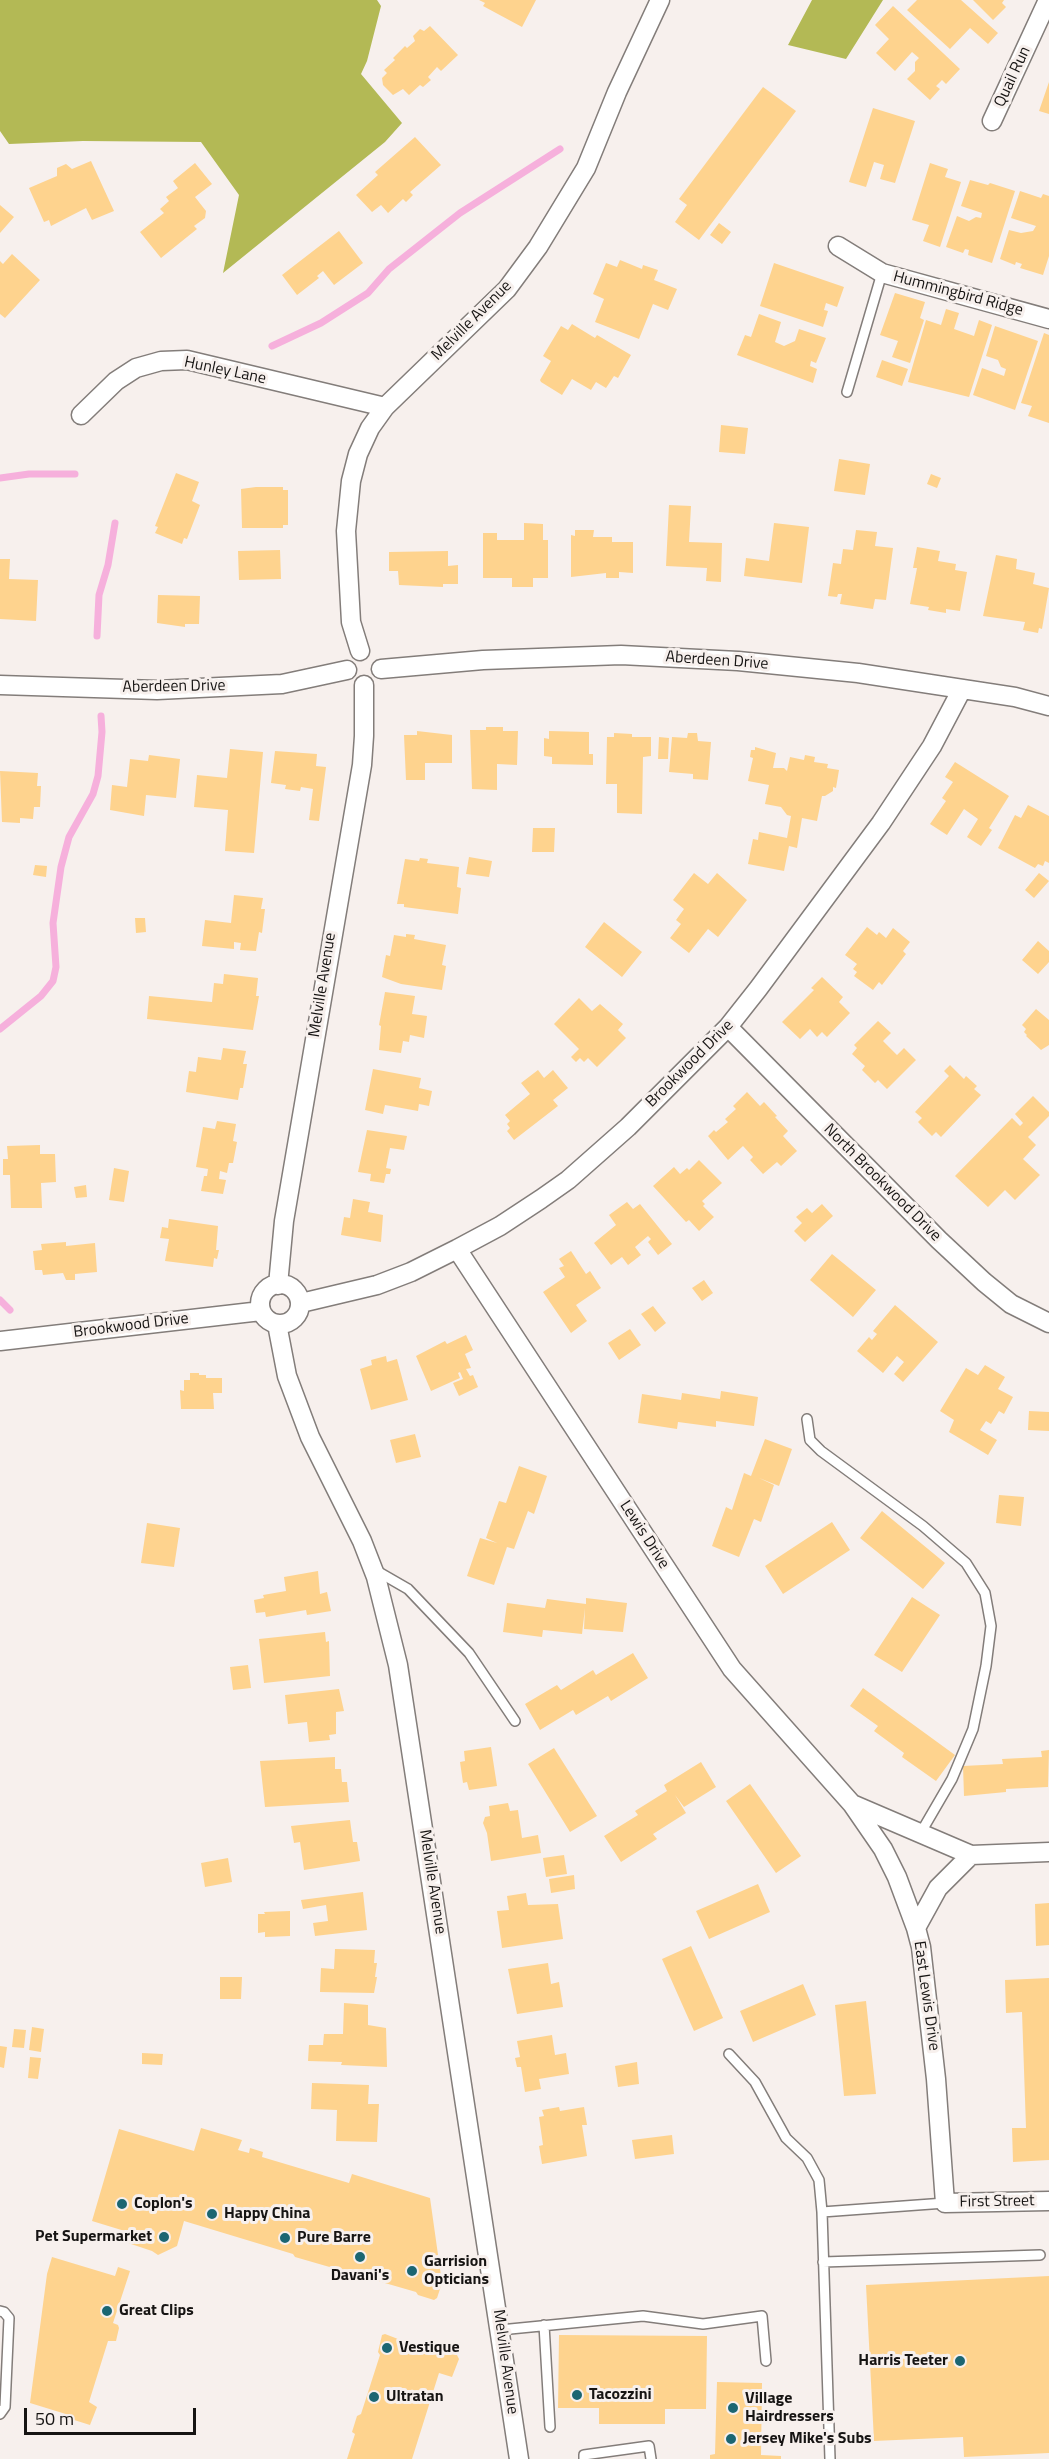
<!DOCTYPE html>
<html>
<head>
<meta charset="utf-8">
<style>
	body { margin:0 }
	#map { position:relative; width:1049px; height:2459px; overflow:hidden; background:#f7f0ed; font-family:"Titillium Web",sans-serif }
	canvas { display:block }
	.scale { position:absolute; left:24px; top:2408px; width:172px; height:27px; box-sizing:border-box; border:3px solid #161413; border-top:0; padding-left:8px; font-size:18px; line-height:21px; white-space:nowrap; color:#161413; -webkit-text-stroke:4px #f7f0ed; paint-order:stroke }
</style>
</head>
<body>
<div id="map">
<canvas width="1049" height="2459"></canvas>
<div class="scale">50 m</div>
</div>
<script>
const context = document.querySelector('canvas').getContext('2d');
context.lineJoin = 'round';
function paint(path, color) { context.fillStyle = color; context.fill(path, 'evenodd'); }
const toPath = rows => new Path2D(rows.map(r => 'M' + r).join(''));
function strokePath(path, color, width, dash) { context.strokeStyle = color; context.lineWidth = width; context.lineCap = dash ? 'butt' : 'round'; context.setLineDash(dash || []); context.stroke(path); }
function label(font, color, halo, rows, align = 'center') {
  context.font = font + ' "Titillium Web",sans-serif'; context.lineWidth = 6; context.setLineDash([]); context.textBaseline = 'middle'; context.strokeStyle = halo; context.fillStyle = color; for (const [text, x, y, turn = 0] of rows) {
    context.save(); context.translate(x, y); context.rotate((+turn || 0) * Math.PI / 180); context.textAlign = isNaN(turn) ? turn : align; if (halo) context.strokeText(text, 0, 0); context.fillText(text, 0, 0); context.restore();
  }
}
paint(toPath([
	[0,0,377,0,381,6,367,61,361,74,402,123,385,142,223,273,239,195,201,142,83,141,9,144,0,131],
	[812,0,883,0,846,59,788,45]
]), '#b3b955');
strokePath(toPath([
	[272,346,321,323,368,293,389,269,460,213,560,149],
	[0,478,29,474,75,474],
	[97,636,99,595,108,565,115,523],
	[0,1029,41,996,53,981,56,967,53,923,61,867,69,837,93,794,98,776,102,732,101,716],
	[0,1300,10,1310]
]), '#f6b0dc', 7);
paint(toPath([
	[479,0,536,0,522,27,483,6,485,3],
	[917,0,961,0,998,33,988,44,970,28,950,49,907,10],
	[973,0,1004,0,1002,3,1006,7,993,20],
	[893,6,960,69,946,84,942,80,936,86,940,89,930,100,907,79,915,71,915,62,919,58,912,52,895,71,876,53,889,39,875,25],
	[430,26,458,55,441,71,437,67,428,77,431,80,423,87,420,85,409,95,403,89,393,95,383,85,382,78,387,73,384,70,395,60,393,58,405,46,407,48,415,41,413,36,420,29,424,31],
	[1049,82,1049,114,1039,111],
	[763,87,796,111,699,240,675,222,687,205,679,199],
	[873,108,915,121,895,183,880,179,884,165,874,162,866,187,849,182],
	[415,137,441,165,410,192,413,195,406,202,403,199,388,213,381,205,372,212,356,195,378,175,375,172],
	[91,161,114,211,92,220,86,208,51,226,49,220,44,222,29,188,57,176,57,168,66,164,72,169],
	[195,163,212,184,195,197,206,211,205,218,194,226,197,229,161,258,140,232,164,213,160,209,169,201,166,197,178,188,173,181],
	[930,163,948,169,945,177,961,182,940,247,923,241,929,225,912,220],
	[970,180,988,185,990,183,1015,191,992,263,968,255,969,250,965,249,963,253,946,247,957,216,969,221,976,217,981,218,982,213,961,206],
	[1020,191,1041,198,1043,194,1049,196,1049,256,1043,275,1020,268,1022,264,1016,262,1015,265,1000,259,1009,230,1021,233,1033,231,1036,226,1011,218],
	[0,205,14,217,0,233],
	[719,223,731,232,722,244,710,235],
	[339,231,363,263,334,285,323,271,317,276,319,278,297,295,282,275],
	[12,254,40,280,5,318,0,314,0,261,3,264],
	[620,260,642,269,643,265,658,270,654,280,677,289,668,310,653,304,639,339,595,322,604,299,593,294,606,263,617,267],
	[774,263,844,287,837,307,826,303,824,310,828,311,823,327,760,306],
	[895,293,925,302,920,318,924,320,910,363,892,357,898,341,880,335],
	[946,309,959,313,954,329,974,336,979,320,992,325,969,397,908,382,926,320,941,325],
	[759,314,781,322,775,342,784,346,795,341,799,329,826,338,816,363,811,361,810,366,817,369,813,383,737,355,745,335,751,337],
	[572,324,595,338,597,335,631,355,618,378,614,376,606,388,596,382,591,390,572,379,562,395,541,382,540,380,551,361,543,356,561,326,568,330],
	[995,326,1038,341,1015,410,973,395,982,368,1004,376,1006,369,1001,367,998,360,986,356],
	[1044,333,1049,335,1049,423,1028,416,1032,406,1021,403],
	[882,360,908,369,902,386,876,377],
	[721,425,748,428,745,454,719,452],
	[839,459,870,464,865,495,834,491],
	[176,473,199,482,192,501,200,505,187,539,184,538,182,544,155,533,158,527,155,526],
	[931,474,941,478,937,488,927,484],
	[256,487,283,487,283,490,288,490,288,525,283,525,283,528,242,528,241,489],
	[669,505,691,506,689,542,722,543,721,582,706,581,707,568,666,566],
	[524,523,543,524,543,540,548,540,548,578,533,578,533,587,512,587,512,578,483,578,483,533,497,533,497,540,524,540],
	[774,523,809,527,802,583,744,576,746,558,769,561],
	[575,530,594,530,593,537,612,537,612,542,633,542,633,573,619,572,619,578,606,578,606,573,571,577,571,535,575,536],
	[856,530,877,532,875,546,893,548,886,600,875,599,873,609,840,604,842,594,838,594,837,597,828,596,833,563,841,564,843,549,853,550],
	[917,547,940,551,938,561,956,564,955,570,967,572,960,611,946,609,946,613,928,610,929,607,910,604,917,568,913,568],
	[280,550,281,579,239,580,238,551],
	[448,551,448,566,458,565,458,584,443,584,443,587,399,585,398,571,389,571,389,552],
	[996,555,1017,559,1016,569,1035,573,1033,584,1049,588,1042,629,1039,628,1038,633,1023,630,1025,622,983,616],
	[0,559,10,559,9,579,38,580,36,621,0,619],
	[158,595,200,596,199,624,185,624,185,627,157,623],
	[486,727,503,727,503,731,518,731,517,765,497,764,497,790,472,789,470,730,486,730],
	[417,731,452,735,452,763,425,763,425,780,406,780,404,735,417,735],
	[549,731,589,732,589,754,593,754,593,765,552,764,552,757,544,756,544,738,549,739],
	[614,733,632,734,632,737,651,737,651,756,643,757,642,814,617,813,617,784,606,784,607,737,614,737],
	[688,733,697,733,698,741,711,742,708,780,693,779,693,774,669,772,672,737,687,738],
	[659,737,669,738,668,759,658,759],
	[755,747,776,753,773,768,784,768,787,771,790,757,804,760,805,755,815,757,814,762,828,764,827,768,839,770,836,788,833,787,833,791,825,796,822,796,817,821,802,818,797,848,789,846,784,871,748,864,753,839,758,840,759,832,787,838,791,816,787,815,781,807,765,804,769,785,748,781,753,758,750,757,751,750,755,750],
	[230,749,263,752,254,853,225,851,228,810,194,807,197,775,227,778],
	[275,751,317,754,316,766,326,767,319,821,309,820,313,789,301,787,300,791,285,789,286,785,271,783],
	[149,755,180,759,176,798,146,795,144,816,110,810,112,785,127,787,130,759,148,761],
	[955,762,1009,796,989,828,992,830,981,846,967,837,978,819,964,809,947,835,930,824,946,801,942,798,953,782,945,777],
	[0,771,38,773,37,786,41,786,40,807,34,807,33,819,20,818,20,823,2,822],
	[1028,805,1049,816,1049,863,1045,861,1043,866,1038,864,1035,868,998,848,1015,815,1021,818],
	[533,828,555,828,554,852,532,852],
	[469,857,492,861,489,877,466,874],
	[420,858,428,859,427,863,459,867,457,887,461,888,458,914,404,907,404,904,397,904,405,859,419,861],
	[35,865,47,866,46,877,33,875],
	[694,873,708,884,717,873,747,900,718,937,708,929,689,953,670,938,681,924,676,920,684,909,673,900],
	[1039,873,1049,881,1034,898,1025,890],
	[234,895,263,898,261,909,265,909,262,933,259,932,256,951,240,950,241,943,234,942,234,949,202,946,205,920,231,923],
	[135,918,145,918,146,932,136,933],
	[604,922,642,952,622,977,585,947],
	[867,927,877,935,879,932,886,938,893,928,910,942,903,951,906,954,882,985,879,982,873,990,854,976,857,972,853,969,857,964,845,955],
	[406,934,415,935,414,939,446,945,442,965,446,966,442,990,401,984,382,977,386,955,390,956,394,935,406,937],
	[1038,941,1049,951,1049,962,1038,974,1022,960],
	[224,974,258,978,256,996,259,996,253,1030,147,1019,149,996,212,1002,214,983,223,984],
	[822,977,843,997,839,1002,850,1013,827,1037,822,1032,817,1037,810,1029,800,1039,782,1022,814,990,811,988],
	[385,992,415,996,412,1014,427,1016,424,1038,410,1035,409,1042,403,1041,401,1053,379,1050,381,1026,379,1025],
	[579,998,592,1011,600,1004,623,1024,618,1030,626,1038,597,1067,588,1058,584,1062,580,1058,576,1062,571,1057,579,1049,554,1024],
	[1036,1009,1049,1020,1049,1045,1041,1050,1026,1036,1027,1035,1024,1032,1026,1029,1022,1025],
	[878,1021,891,1033,883,1041,897,1055,904,1048,916,1060,887,1089,878,1080,875,1083,862,1070,865,1066,852,1054,857,1048,854,1045],
	[223,1048,246,1051,243,1064,247,1064,243,1088,240,1088,238,1100,186,1092,189,1071,196,1072,198,1057,221,1060],
	[950,1065,964,1079,966,1076,977,1086,974,1089,981,1095,941,1137,936,1132,932,1136,918,1122,922,1118,915,1112,949,1076,944,1071],
	[373,1069,421,1078,419,1088,432,1091,429,1106,419,1104,418,1111,385,1105,383,1114,365,1110],
	[538,1070,544,1078,553,1070,568,1088,553,1100,558,1106,514,1140,507,1131,510,1128,507,1124,510,1121,505,1115,530,1094,521,1083],
	[747,1092,760,1106,764,1102,777,1116,775,1117,788,1131,783,1136,797,1151,781,1166,777,1162,763,1174,750,1160,753,1157,743,1146,728,1160,708,1136,714,1130,716,1132,728,1122,725,1119,736,1109,733,1106],
	[1033,1096,1049,1112,1049,1116,1028,1137,1036,1145,1023,1159,1040,1175,1015,1200,1005,1190,988,1207,955,1176,1012,1118,1020,1126,1023,1123,1015,1114],
	[217,1121,236,1124,233,1141,237,1142,233,1163,229,1163,227,1173,220,1171,219,1179,226,1180,223,1194,201,1191,204,1176,207,1176,208,1169,196,1167,203,1127,215,1129],
	[367,1130,407,1136,404,1150,390,1148,386,1168,391,1169,390,1174,386,1174,384,1183,370,1181,371,1174,358,1172],
	[40,1145,40,1154,55,1154,56,1182,41,1183,42,1208,11,1208,10,1175,3,1175,3,1159,8,1159,7,1146],
	[699,1160,722,1183,702,1201,705,1204,703,1206,714,1217,699,1231,689,1220,686,1222,653,1186,674,1167,680,1174,687,1168,689,1170],
	[114,1168,129,1171,124,1202,109,1200],
	[86,1185,87,1197,76,1198,74,1187],
	[353,1199,370,1202,368,1212,383,1215,381,1242,341,1235,344,1217,350,1218],
	[627,1202,633,1209,640,1204,672,1244,658,1255,648,1242,651,1239,648,1236,635,1247,641,1255,628,1265,622,1257,611,1265,594,1243,616,1225,609,1215],
	[822,1204,833,1216,805,1242,794,1231,802,1223,796,1217,807,1208,812,1213],
	[169,1219,218,1226,216,1250,219,1250,217,1259,214,1258,213,1267,165,1261,169,1239,160,1238,162,1227,168,1228],
	[66,1242,66,1246,95,1243,97,1272,75,1274,75,1280,66,1280,63,1273,43,1275,42,1270,35,1270,33,1251,42,1250,41,1244],
	[571,1251,586,1274,590,1271,601,1288,576,1305,587,1321,571,1333,543,1292,565,1277,559,1268,564,1266,559,1259],
	[832,1254,876,1290,853,1317,810,1280],
	[704,1280,713,1293,702,1301,692,1288],
	[895,1305,938,1342,903,1382,894,1374,904,1362,897,1356,883,1373,857,1351,869,1337,872,1340,877,1334,873,1331],
	[653,1306,666,1323,655,1332,641,1314],
	[630,1329,641,1345,619,1360,608,1343],
	[466,1335,473,1350,465,1354,471,1368,466,1369,470,1376,473,1375,478,1387,459,1396,453,1383,463,1379,460,1372,458,1373,460,1378,431,1391,416,1356,445,1341,447,1344],
	[386,1356,387,1362,397,1359,408,1400,371,1410,360,1369,372,1365,371,1360],
	[985,1365,1005,1377,998,1389,1013,1397,1004,1414,999,1411,991,1424,986,1421,980,1430,997,1440,988,1455,949,1432,954,1420,940,1411,966,1368,978,1375],
	[190,1373,199,1373,199,1375,206,1375,206,1378,222,1378,222,1393,213,1393,214,1409,181,1409,180,1390,184,1391,184,1380,190,1380],
	[721,1391,758,1397,754,1426,716,1421,716,1427,678,1422,677,1429,638,1423,642,1394,681,1400,682,1393,720,1399],
	[1029,1411,1049,1412,1049,1431,1028,1430],
	[415,1434,421,1457,396,1463,390,1440],
	[765,1439,792,1449,779,1486,759,1478,774,1485,761,1522,754,1519,739,1557,712,1546,726,1507,732,1510,744,1473,751,1476],
	[519,1466,547,1476,534,1514,528,1511,514,1549,507,1547,494,1585,467,1576,480,1538,497,1543,486,1538,499,1501,506,1503],
	[999,1495,1024,1497,1021,1526,996,1523],
	[882,1511,945,1563,923,1589,860,1538],
	[832,1522,850,1550,783,1594,765,1566],
	[147,1523,180,1528,174,1567,141,1563],
	[318,1571,320,1594,327,1592,331,1611,307,1615,306,1610,266,1617,265,1612,256,1613,254,1600,264,1598,263,1595,286,1591,284,1577],
	[912,1597,940,1615,902,1672,874,1655],
	[586,1598,627,1603,623,1632,584,1629,585,1608,582,1634,543,1630,542,1637,503,1632,507,1603,545,1608,547,1599,586,1604],
	[325,1632,326,1642,329,1641,330,1676,264,1683,259,1639],
	[633,1653,648,1678,611,1701,608,1696,576,1715,573,1710,540,1730,525,1704,557,1685,561,1690,593,1670,596,1675],
	[248,1665,251,1688,233,1690,230,1667],
	[863,1688,955,1755,936,1781,902,1757,904,1753,874,1731,878,1726,850,1706],
	[339,1689,344,1711,336,1712,336,1734,329,1735,330,1740,309,1742,307,1722,288,1724,285,1695],
	[491,1747,497,1786,469,1790,467,1782,463,1783,460,1762,465,1761,464,1751],
	[554,1748,597,1816,570,1832,528,1764],
	[1049,1750,1048,1787,1006,1789,1006,1792,964,1796,963,1766,1003,1764,1002,1759,1042,1757,1041,1751],
	[335,1757,335,1769,341,1769,342,1782,347,1782,349,1802,265,1807,260,1761],
	[701,1762,716,1787,684,1807,675,1795,686,1813,653,1834,657,1839,621,1862,604,1836,638,1815,635,1811,667,1791,664,1785],
	[750,1784,801,1856,776,1873,726,1801],
	[508,1803,510,1811,518,1810,522,1838,538,1835,541,1853,491,1861,487,1833,483,1823,485,1817,490,1816,489,1806],
	[350,1820,353,1842,357,1842,360,1861,304,1870,300,1842,294,1843,291,1826],
	[564,1855,567,1874,546,1877,543,1858],
	[228,1858,232,1882,205,1887,201,1863],
	[574,1875,575,1889,551,1893,549,1879],
	[758,1884,770,1912,709,1939,696,1911],
	[363,1892,367,1930,315,1936,313,1923,328,1921,326,1905,303,1909,301,1900],
	[526,1893,528,1905,558,1904,563,1939,502,1948,497,1911,509,1910,507,1896],
	[1049,1903,1049,1945,1036,1946,1035,1904],
	[290,1911,290,1936,265,1937,265,1932,258,1933,258,1914,265,1914,264,1912],
	[691,1946,723,2018,694,2031,662,1959],
	[335,1949,375,1950,374,1963,377,1963,375,1977,377,1977,374,1993,320,1992,321,1968,334,1969],
	[548,1963,551,1984,559,1982,563,2007,517,2014,508,1969],
	[220,1977,242,1977,241,1999,220,1999],
	[1049,1978,1049,2160,1013,2162,1012,2128,1026,2128,1022,2012,1006,2013,1005,1980],
	[803,1984,816,2015,753,2042,740,2011],
	[866,2001,876,2094,844,2096,835,2005],
	[344,2003,368,2005,368,2025,386,2028,387,2067,341,2065,342,2062,308,2061,309,2045,323,2045,324,2034,343,2034],
	[32,2027,44,2029,41,2052,29,2050],
	[14,2029,26,2030,24,2048,12,2047],
	[552,2035,555,2055,566,2053,569,2074,539,2079,541,2089,525,2092,521,2067,517,2067,515,2058,520,2057,517,2041],
	[0,2046,7,2047,4,2068,0,2067],
	[142,2053,163,2054,162,2065,142,2064],
	[30,2057,41,2058,38,2079,28,2078],
	[637,2062,639,2084,618,2087,615,2066],
	[312,2083,369,2085,368,2104,379,2104,377,2142,336,2141,337,2110,311,2109],
	[559,2107,560,2111,584,2107,587,2125,582,2125,587,2156,542,2164,539,2146,543,2145,539,2117,544,2116,542,2110],
	[201,2128,242,2140,238,2150,249,2153,250,2148,263,2152,262,2157,349,2183,352,2174,430,2198,442,2283,437,2298,434,2300,418,2295,416,2292,295,2257,293,2254,184,2221,177,2246,158,2255,152,2251,125,2242,128,2232,92,2221,119,2129,194,2151],
	[672,2135,674,2154,635,2159,632,2140],
	[52,2257,115,2276,118,2267,130,2271,113,2323,118,2325,119,2328,116,2341,108,2341,89,2402,97,2407,90,2425,71,2419,69,2415,30,2403,47,2274],
	[1049,2276,1049,2453,964,2457,963,2437,874,2441,866,2285],
	[385,2334,437,2354,442,2350,457,2355,459,2359,452,2377,439,2373,412,2459,347,2459,355,2434,352,2432,357,2416,361,2414,380,2355,378,2352,382,2335],
	[559,2335,707,2336,706,2409,665,2409,665,2424,599,2424,599,2408,558,2408],
	[717,2382,762,2383,761,2455,781,2456,781,2459,710,2459,710,2455,715,2454]
]), '#fed38e');
const lane = toPath([
	[847,392,882,273],
	[807,1419,810,1440,821,1451,923,1526,966,1563,985,1593,991,1626,986,1666,973,1729,952,1779,920,1834],
	[375,1570,408,1589,469,1653,515,1721],
	[729,2054,755,2082,786,2138,807,2158,819,2180,822,2212],
	[823,2262,1040,2255],
	[0,2311,4,2312,9,2318,5,2407,0,2414],
	[544,2325,550,2427],
	[500,2330,643,2316,703,2324,762,2316,766,2361],
	[584,2459,584,2455,649,2446,651,2459],
	[830,2459,822,2212,945,2203]
]);
const street = toPath([
	[992,121,1048,0],
	[838,246,882,273,1049,319],
	[81,415,116,381,136,368,161,361,187,360,385,407],
	[360,651,351,622,346,531,351,481,358,454,370,428,385,407,507,289,538,247,586,168,617,92,660,0],
	[381,669,483,660,621,655,738,661,858,673,1015,697,1049,706],
	[0,685,157,690,282,684,347,670],
	[728,1027,939,1240,984,1282,1011,1304,1049,1323],
	[457,1249,732,1669,852,1804,883,1849,897,1877,916,1928,921,1947,936,2079,945,2203,1049,2201],
	'260 1304a20 20 0 1 1 40 0a20 20 0 1 1-40 0Z',
	[278,1285,284,1221,362,765,364,736,364,685],
	[301,1303,377,1285,411,1272,457,1249,500,1226,541,1199,568,1180,628,1127,728,1027,758,989,881,823,932,746,962,689],
	[277,1324,287,1376,310,1437,362,1541,376,1577,398,1665,519,2459],
	[0,1341,261,1311],
	[852,1804,971,1855],
	[916,1928,938,1888,971,1855,1049,1852]
]);
strokePath(lane, '#837d7a', 12);
strokePath(street, '#837d7a', 21);
strokePath(lane, '#fff', 9);
strokePath(street, '#fff', 18);
for (const [x, y, r, color] of [
	[122,2204,6,"#1c6672"],
	[212,2214,6,"#1c6672"],
	[164,2237,6,"#1c6672"],
	[285,2238,6,"#1c6672"],
	[360,2257,6,"#1c6672"],
	[412,2271,6,"#1c6672"],
	[107,2311,6,"#1c6672"],
	[387,2348,6,"#1c6672"],
	[960,2361,6,"#1c6672"],
	[577,2395,6,"#1c6672"],
	[374,2397,6,"#1c6672"],
	[733,2408,6,"#1c6672"],
	[731,2439,6,"#1c6672"]
]) { const dot = new Path2D(); dot.arc(x, y, r, 0, 2 * Math.PI); context.fillStyle = color; context.fill(dot); strokePath(dot, '#f7f0ed', 2); }
label('16px', '#161413', '#f7f0ed', [
	["Quail Run",1013,77,-65],
	["Hummingbird Ridge",958,294,15],
	["Melville Avenue",472,321,-45],
	["Hunley Lane",225,371,12],
	["Aberdeen Drive",717,661,4],
	["Aberdeen Drive",174,687,-1],
	["Melville Avenue",323,985,-81],
	["Brookwood Drive",690,1064,-45],
	["North Brookwood Drive",882,1183,45],
	["Brookwood Drive",131,1326,-7],
	["Lewis Drive",644,1535,57],
	["Melville Avenue",432,1882,81],
	["East Lewis Drive",926,1996,82],
	["First Street",997,2202,-1],
	["Melville Avenue",505,2362,82]
]);
label('bold 16px', '#161413', '#f7f0ed', [
	["Coplon's",134,2204],
	["Happy China",224,2214],
	["Pet Supermarket",152,2237,"right"],
	["Pure Barre",297,2238],
	["Garrision",424,2262],
	["Opticians",424,2280],
	["Davani's",360,2276,"center"],
	["Great Clips",119,2311],
	["Vestique",399,2348],
	["Harris Teeter",948,2361,"right"],
	["Tacozzini",589,2395],
	["Ultratan",386,2397],
	["Village",745,2399],
	["Hairdressers",745,2417],
	["Jersey Mike's Subs",743,2439]
], 'left');
</script>
</body>
</html>
